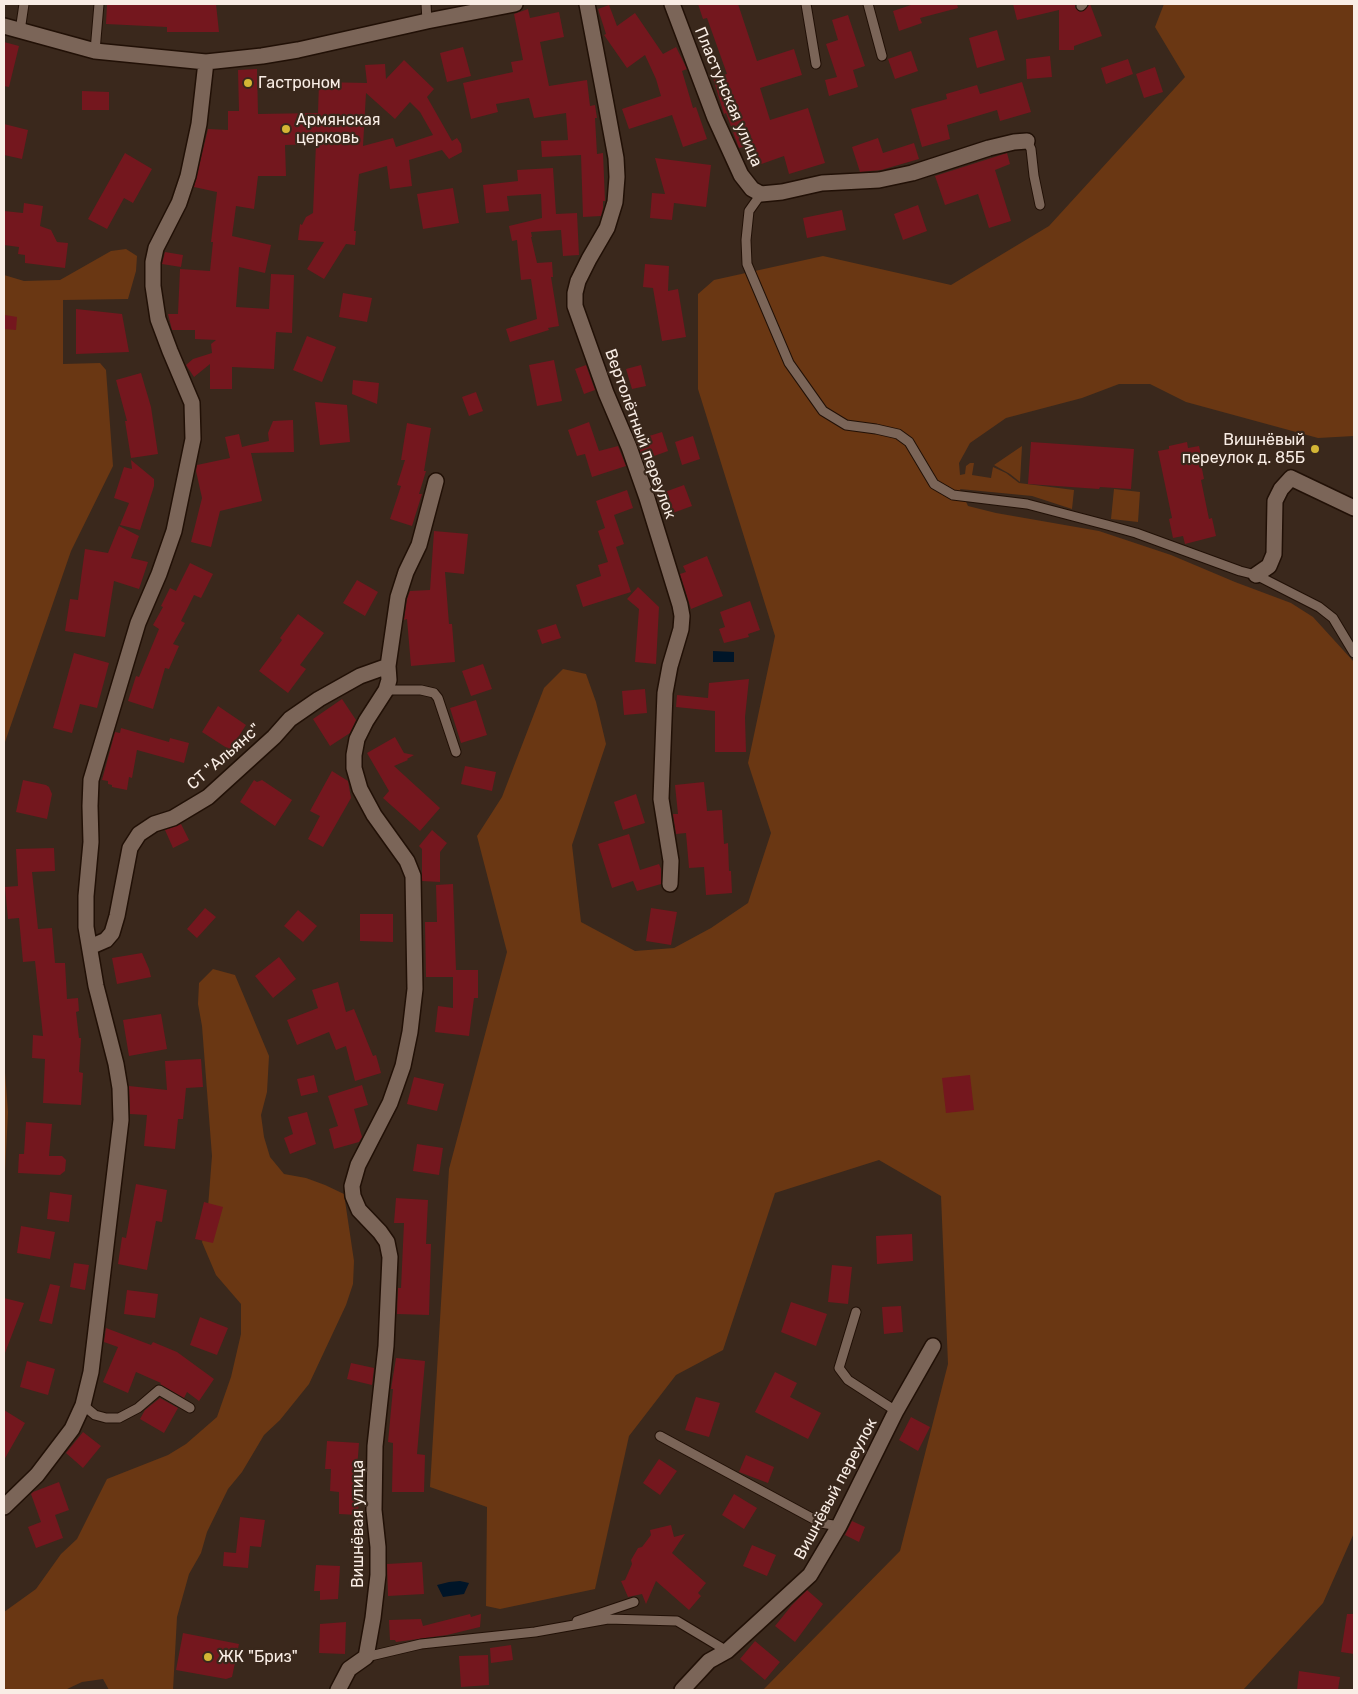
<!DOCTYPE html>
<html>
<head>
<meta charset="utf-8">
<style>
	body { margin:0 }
	#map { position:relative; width:1358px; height:1694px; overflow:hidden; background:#3a281c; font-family:Rubik,sans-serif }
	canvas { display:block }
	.frame { position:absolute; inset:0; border:5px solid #f9ede5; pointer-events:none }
</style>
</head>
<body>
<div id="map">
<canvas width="1358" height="1694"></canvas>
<div class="frame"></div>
</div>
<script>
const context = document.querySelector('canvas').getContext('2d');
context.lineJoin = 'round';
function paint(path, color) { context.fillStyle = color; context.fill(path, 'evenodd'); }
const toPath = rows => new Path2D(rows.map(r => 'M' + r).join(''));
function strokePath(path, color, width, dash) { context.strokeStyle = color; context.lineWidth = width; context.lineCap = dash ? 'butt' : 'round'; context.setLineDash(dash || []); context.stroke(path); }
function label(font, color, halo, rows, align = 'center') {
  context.font = font + ' Rubik,sans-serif'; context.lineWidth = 4.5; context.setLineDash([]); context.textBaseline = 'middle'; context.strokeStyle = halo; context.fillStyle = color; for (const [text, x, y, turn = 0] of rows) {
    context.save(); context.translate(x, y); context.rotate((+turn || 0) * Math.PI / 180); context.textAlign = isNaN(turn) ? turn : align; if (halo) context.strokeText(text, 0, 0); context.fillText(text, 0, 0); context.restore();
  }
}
paint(toPath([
	[1164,4,1354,4,1354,436,1318,438,1186,402,1150,384,1119,384,1082,398,1006,418,970,443,959,463,960,475,965,474,966,466,970,463,974,463,972,475,991,478,993,467,1006,473,1019,483,1074,490,1072,509,1032,496,960,489,968,506,996,513,1099,531,1171,555,1235,582,1291,603,1313,617,1354,662,1354,1533,1323,1603,1243,1690,763,1690,900,1551,948,1364,941,1196,879,1160,775,1193,723,1350,676,1375,629,1436,595,1589,500,1609,486,1606,487,1507,430,1487,449,1169,507,952,477,836,502,797,544,688,563,669,586,674,596,702,606,744,572,845,581,922,635,951,674,948,711,928,748,903,771,833,748,763,775,636,698,389,698,294,714,280,823,256,951,285,1049,226,1185,77,1155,27],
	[126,249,137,256,136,271,128,299,63,300,63,364,100,363,106,370,113,466,71,551,4,745,4,275,24,281,60,280,111,251],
	[1022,446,1020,482,1010,474,994,465],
	[1114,489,1140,492,1138,522,1111,519],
	[213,969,235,975,269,1056,267,1092,261,1115,264,1137,270,1157,284,1174,306,1178,325,1185,344,1194,354,1261,353,1284,346,1305,309,1384,280,1420,264,1435,242,1472,228,1489,207,1532,201,1553,189,1574,177,1617,173,1690,109,1690,103,1679,82,1682,65,1690,4,1690,4,1612,36,1589,61,1554,77,1539,107,1479,168,1455,186,1444,217,1417,231,1377,241,1334,241,1304,216,1275,202,1242,207,1220,212,1156,202,1026,198,1004,199,983],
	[4,1059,8,1112,4,1192]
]), '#6a3713');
paint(toPath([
	[713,651,734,652,734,662,713,662],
	[460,1581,469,1583,464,1594,443,1597,437,1585,449,1582]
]), '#001528');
paint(toPath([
	[107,4,216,4,219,32,167,32,167,27,106,24],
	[698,4,738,4,757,61,794,49,802,75,760,88,770,120,808,108,825,163,789,174,784,156,753,167,746,146,739,148,726,113,724,114,713,78,727,74,707,18,703,19],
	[914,4,957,4,958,8,920,18,922,23,899,31,893,11],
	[1013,4,1075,4,1075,8,1080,12,1085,10,1090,4,1102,36,1074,46,1074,50,1059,50,1059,10,1017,20],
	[609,5,617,26,635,13,663,54,676,47,687,69,682,71,693,108,696,107,707,139,683,147,672,115,629,129,622,109,661,96,656,79,645,55,627,68,604,35,606,34,598,9],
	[528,9,530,18,559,12,564,37,540,42,549,86,587,80,590,106,595,105,597,118,595,118,597,154,603,153,605,201,603,201,603,208,601,216,583,217,581,155,542,157,541,141,568,140,566,113,534,118,529,98,496,104,498,112,471,119,463,83,513,72,511,62,523,60,514,14],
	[848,15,865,66,853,70,858,87,829,96,825,80,837,77,826,44,838,40,832,20],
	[997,30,1005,60,977,68,969,38],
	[4,42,19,46,9,87,4,86],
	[463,47,471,76,447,82,440,53],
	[911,51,918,71,895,79,888,59],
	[1050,56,1052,77,1027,79,1026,59],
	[1128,59,1133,74,1106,84,1101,68],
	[404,60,434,89,427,97,452,141,457,138,461,144,462,152,449,159,442,150,409,160,412,186,390,189,387,166,359,174,354,231,356,231,355,245,346,244,324,279,307,269,324,242,298,240,300,224,302,225,306,217,313,213,316,144,285,145,286,176,258,176,254,209,236,206,232,236,271,245,265,273,239,267,236,307,269,309,271,274,294,275,292,333,276,332,274,369,232,367,232,389,210,389,210,364,194,377,186,365,193,359,212,353,211,344,216,340,195,339,195,330,172,330,168,314,178,314,180,269,210,271,213,242,211,242,217,192,194,187,208,129,228,130,228,111,239,111,238,70,257,69,258,114,318,113,319,82,367,83,365,65,385,64,386,79],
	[366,93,395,119,410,102,420,112,433,135,396,147,393,138,363,146],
	[1155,67,1163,92,1144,98,1136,74],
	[1022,82,1031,112,1000,121,997,110,947,125,950,139,922,147,911,109,947,99,946,94,977,85,980,94],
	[82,91,109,92,109,110,82,110],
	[4,124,28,130,22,159,4,155],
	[878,138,883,153,914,143,919,159,881,170,860,172,852,147],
	[125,153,152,169,133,203,124,198,107,229,88,219],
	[1007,153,1010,164,995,170,1011,221,989,228,978,194,945,205,935,176],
	[655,158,711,165,706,207,674,203,672,220,650,218,652,193,665,194],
	[553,168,556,214,577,213,579,255,563,256,561,230,531,232,532,237,531,237,537,263,552,262,553,277,551,277,559,326,548,328,549,330,510,342,506,329,537,319,531,279,521,280,517,240,512,241,509,226,542,218,541,194,507,196,509,211,486,213,483,185,518,181,517,170],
	[453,188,459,223,423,229,417,194],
	[24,203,43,206,40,226,51,230,57,242,68,243,65,268,25,263,25,255,18,254,19,247,4,245,4,211,23,213],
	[918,205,927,231,903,240,894,214],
	[842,210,846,230,807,238,803,218],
	[165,252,183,255,181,267,162,264],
	[645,264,669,266,668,291,678,289,686,337,662,341,653,288,643,287],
	[343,293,372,298,367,322,339,317],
	[76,309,122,314,129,352,76,354],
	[5,315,17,317,16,330,4,329],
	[307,336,336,347,322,382,293,370],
	[554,360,562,401,537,406,529,365],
	[586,365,595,390,584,394,575,369],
	[641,365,646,386,632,389,626,369],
	[141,373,151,407,158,454,131,458,125,421,127,421,116,380],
	[353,380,379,383,377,404,352,394],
	[476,392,483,411,469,416,462,397],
	[315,402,347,405,350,442,320,445],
	[293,420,294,452,251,453,262,501,220,511,211,547,191,542,202,498,196,471,197,465,230,458,225,437,239,434,242,447,250,445,269,441,268,433,273,421],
	[589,422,599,451,618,446,626,466,592,477,585,454,577,456,568,430],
	[407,423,431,428,424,471,426,471,419,494,422,494,412,526,390,519,401,486,397,485,405,460,401,460],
	[662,432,668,451,643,460,636,440],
	[693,436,700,459,682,465,675,442],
	[1031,442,1134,449,1131,489,1100,487,1099,489,1028,484],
	[1187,442,1188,448,1199,446,1203,463,1201,464,1204,479,1201,480,1209,519,1212,518,1216,536,1185,544,1183,536,1173,538,1169,519,1172,518,1158,451,1169,449,1169,446],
	[131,460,154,479,154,486,140,530,120,525,129,503,114,498,124,467,132,469],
	[684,485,692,506,670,514,662,493],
	[627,490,633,508,614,515,624,544,616,547,631,592,583,607,576,585,601,576,598,565,608,562,598,531,605,528,596,501],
	[119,526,139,536,131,558,148,562,139,589,114,581,105,637,65,631,70,599,78,600,85,549,108,553],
	[434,531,468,534,464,574,445,572,449,624,452,624,455,662,411,666,407,619,404,620,407,599,410,591,430,590],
	[707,556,723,596,691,609,680,574,686,572,683,566],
	[190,563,213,574,201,598,194,595,181,621,185,623,173,644,179,646,169,669,165,668,153,709,128,701,136,676,139,677,159,629,153,625,163,607,161,606,170,588,176,591],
	[357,580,378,592,365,616,343,603],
	[638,587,659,607,656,664,635,662,639,609,627,599],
	[750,601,760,630,748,634,749,637,724,643,719,629,725,627,720,612],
	[298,614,324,633,300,665,306,669,288,693,259,671,282,640,280,638],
	[556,624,561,638,542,644,537,630],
	[74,653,109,663,97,708,80,704,72,733,53,728],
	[483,664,492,689,471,696,462,671],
	[749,679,745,717,746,752,715,752,715,711,676,707,677,695,708,698,709,683],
	[645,689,647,713,624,715,622,691],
	[342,699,356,720,350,733,330,746,313,719],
	[476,700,487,735,461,743,450,708],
	[218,706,246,725,230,750,202,732],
	[121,728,169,742,170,738,189,743,184,763,137,750,132,778,129,777,127,790,112,787,112,785,108,784,108,781,102,780,115,732,120,733],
	[395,737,404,753,414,755,407,759,408,760,394,766,440,808,420,831,383,798,389,791,367,753],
	[465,766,496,772,492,791,461,784],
	[332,771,348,781,351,798,323,847,308,839,320,816,310,811],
	[23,780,46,785,49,787,52,794,47,819,16,812],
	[254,780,257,782,262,780,292,800,275,826,240,802],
	[704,782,707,811,722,810,724,844,728,843,729,871,731,871,732,893,706,895,704,867,689,868,686,833,676,834,673,814,678,814,675,785],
	[636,794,645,823,623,830,614,802],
	[181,824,189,840,173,848,165,830],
	[432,830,447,843,440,852,440,882,422,881,422,849,419,846],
	[629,834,640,870,659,864,661,869,661,884,637,891,633,881,612,888,598,844],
	[54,848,55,871,32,872,38,929,52,928,55,963,65,963,67,999,78,998,79,1011,76,1012,79,1038,81,1038,79,1072,83,1073,81,1105,43,1103,45,1059,32,1058,33,1035,43,1036,35,961,23,962,19,918,8,919,5,887,18,886,16,849],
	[453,884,456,970,478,970,478,998,474,998,469,1036,435,1032,438,1006,453,1008,453,977,426,977,425,922,437,922,436,885],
	[205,908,216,917,197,938,187,929],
	[651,908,677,912,671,945,646,941],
	[298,910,317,926,303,942,284,926],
	[360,914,393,914,393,942,360,941],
	[142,953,149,969,151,977,117,984,112,958],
	[279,957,296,979,273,998,255,976],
	[338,982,346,1012,354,1009,373,1056,376,1055,381,1073,355,1081,346,1046,336,1050,329,1032,297,1045,287,1020,318,1008,312,990],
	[161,1014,167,1049,129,1056,123,1020],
	[201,1059,203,1087,186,1088,183,1119,178,1119,175,1149,144,1146,147,1115,130,1114,129,1086,167,1090,165,1061],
	[314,1075,318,1092,301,1096,297,1079],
	[970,1075,974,1110,946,1113,942,1078],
	[414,1077,444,1084,437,1111,407,1104],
	[362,1085,368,1105,354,1109,362,1137,359,1142,334,1149,329,1129,338,1126,328,1096],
	[307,1112,316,1144,290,1154,284,1138,293,1134,288,1117],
	[26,1122,52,1124,49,1156,62,1156,66,1160,65,1171,60,1175,18,1173,19,1154,24,1154],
	[417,1144,443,1148,439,1175,413,1171],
	[136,1184,167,1190,162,1222,156,1221,147,1270,118,1264,122,1237,126,1238],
	[50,1192,72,1195,69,1222,47,1219],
	[396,1198,428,1200,426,1244,431,1244,429,1315,397,1314,398,1288,401,1288,404,1223,394,1223],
	[204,1202,223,1207,213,1243,195,1239],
	[21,1226,55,1232,50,1259,17,1253],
	[912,1234,913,1261,877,1264,876,1236],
	[74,1263,89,1265,85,1290,70,1287],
	[832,1265,852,1267,848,1304,828,1302],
	[50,1284,60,1286,52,1324,39,1321],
	[127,1290,158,1294,155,1318,124,1314],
	[4,1298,24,1303,5,1353,4,1353],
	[791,1302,827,1314,816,1346,781,1332],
	[901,1306,903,1332,884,1334,882,1307],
	[200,1317,228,1328,217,1355,190,1345],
	[106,1328,151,1345,153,1342,177,1352,214,1379,199,1401,187,1392,184,1398,160,1384,161,1383,136,1372,128,1393,103,1382,118,1347,104,1342],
	[396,1358,425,1361,417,1454,425,1455,424,1492,392,1492,393,1443,388,1442,393,1389,391,1389],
	[27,1361,55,1369,48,1395,20,1387],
	[351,1363,374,1368,372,1385,347,1379],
	[775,1372,797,1383,790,1397,821,1413,808,1439,755,1412],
	[696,1397,720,1403,709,1437,685,1430],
	[160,1398,178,1408,164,1433,140,1419,145,1410],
	[4,1410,25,1423,4,1460],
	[911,1417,930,1427,918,1451,899,1440],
	[83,1432,101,1446,83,1468,66,1453],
	[327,1441,359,1443,355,1495,359,1495,358,1515,339,1514,339,1492,330,1491,331,1469,325,1469],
	[746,1455,774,1467,768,1483,739,1472],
	[659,1459,677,1471,660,1495,643,1483],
	[59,1482,69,1510,55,1515,63,1538,36,1548,28,1527,41,1522,31,1494,33,1492],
	[734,1494,757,1508,744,1529,722,1515],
	[240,1517,265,1520,261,1547,250,1546,248,1568,223,1566,224,1552,236,1553],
	[852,1521,865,1527,859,1542,845,1535],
	[671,1525,674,1537,685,1534,672,1553,706,1583,698,1593,701,1596,689,1610,656,1581,646,1604,642,1594,628,1597,621,1581,625,1580,632,1564,631,1560,638,1548,642,1547,651,1535,650,1530],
	[752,1545,776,1555,767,1576,743,1566],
	[422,1562,424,1594,388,1596,387,1564],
	[316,1565,340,1566,338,1599,320,1600,320,1591,314,1591],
	[807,1590,823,1604,795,1642,775,1626,792,1605],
	[470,1614,471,1617,481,1614,480,1627,447,1635,396,1642,395,1640,390,1640,389,1620,421,1619,423,1626],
	[1347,1614,1354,1614,1354,1654,1341,1652],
	[346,1622,345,1654,319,1653,320,1624],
	[183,1633,239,1644,232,1677,226,1679,176,1670],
	[755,1641,780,1662,765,1680,740,1659],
	[511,1645,513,1660,491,1663,490,1648],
	[488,1655,489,1685,461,1687,459,1656],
	[1299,1671,1340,1677,1338,1690,1297,1690]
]), '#74171e');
const lane = toPath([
	[426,4,427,21],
	[806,4,816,64],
	[868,4,882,56],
	[1081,6,1083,4],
	[20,31,24,4],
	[95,51,99,4],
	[1027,141,1031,149,1034,176,1040,205],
	[761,194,749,211,746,240,747,264,789,363,823,411,846,425,876,429,898,434,909,442,934,484,953,495,1027,504,1107,525,1136,533,1240,571,1256,575,1319,607,1333,618,1354,653],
	[386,690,421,690,434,693,438,698,456,752],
	[856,1312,839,1368,848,1380,896,1411],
	[83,1405,95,1415,106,1418,119,1418,138,1408,159,1390,190,1408],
	[660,1436,821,1523,839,1526],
	[577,1621,634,1602],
	[366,1657,421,1644,535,1632,608,1619,677,1621,727,1651]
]);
const street = toPath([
	[587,4,606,104,616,158,617,177,615,202,607,228,589,259,578,281,575,293,575,306,606,393,629,447,647,498,680,605,682,616,681,629,670,666,665,693,661,799,671,861,670,884],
	[672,4,715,118,741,175,752,189,761,194,782,192,822,183,879,180,912,173,989,148,1014,142,1027,141],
	[4,26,95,51,206,62,262,56,298,50,427,21,515,4],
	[1256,575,1269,566,1274,554,1275,501,1281,489,1291,478,1354,508],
	[90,947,106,940,112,933,117,916,130,848,139,834,154,824,173,818,208,797,274,737,290,719,319,699,360,676,388,666],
	[4,1507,37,1475,72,1429,83,1405,91,1372,121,1120,120,1088,116,1064,96,986,86,927,86,896,91,842,90,806,91,780,138,623,159,574,174,531,193,439,192,403,170,351,158,319,153,286,153,262,156,248,179,203,188,176,199,124,206,62],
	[338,1690,349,1669,366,1657,373,1618,378,1575,378,1547,374,1510,375,1446,386,1346,390,1257,387,1242,380,1232,359,1210,353,1196,352,1186,358,1165,390,1103,403,1066,410,1032,415,989,413,876,407,861,374,815,360,789,354,768,354,755,357,739,366,721,386,690,389,680,388,666,398,597,406,572,419,545,436,481],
	[682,1690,709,1661,727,1651,810,1575,839,1526,896,1411,933,1346]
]);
strokePath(lane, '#211006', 11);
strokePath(street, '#211006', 18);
strokePath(lane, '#7b6558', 9);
strokePath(street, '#7b6558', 15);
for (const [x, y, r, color] of [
	[248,83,5,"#d4b635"],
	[286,129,5,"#d4b635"],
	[1315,449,5,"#d4b635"],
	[208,1657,5,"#d4b635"]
]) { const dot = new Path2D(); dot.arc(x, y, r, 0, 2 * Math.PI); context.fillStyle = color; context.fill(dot); strokePath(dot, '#3a281c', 2); }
label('16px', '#f9ede5', '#3a281c', [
	["Гастроном",258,83],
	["Армянская",296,120],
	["церковь",296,138],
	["Вишнёвый",1305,440,"right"],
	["переулок д. 85Б",1305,458,"right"],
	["ЖК \"Бриз\"",218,1657]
], 'left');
label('16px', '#f9ede5', '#3a281c', [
	["Пластунская улица",728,97,67],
	["Вертолётный переулок",640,434,70],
	["СТ \"Альянс\"",224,757,-41],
	["Вишнёвый переулок",836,1489,-62],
	["Вишнёвая улица",358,1524,-90]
]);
</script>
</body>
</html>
